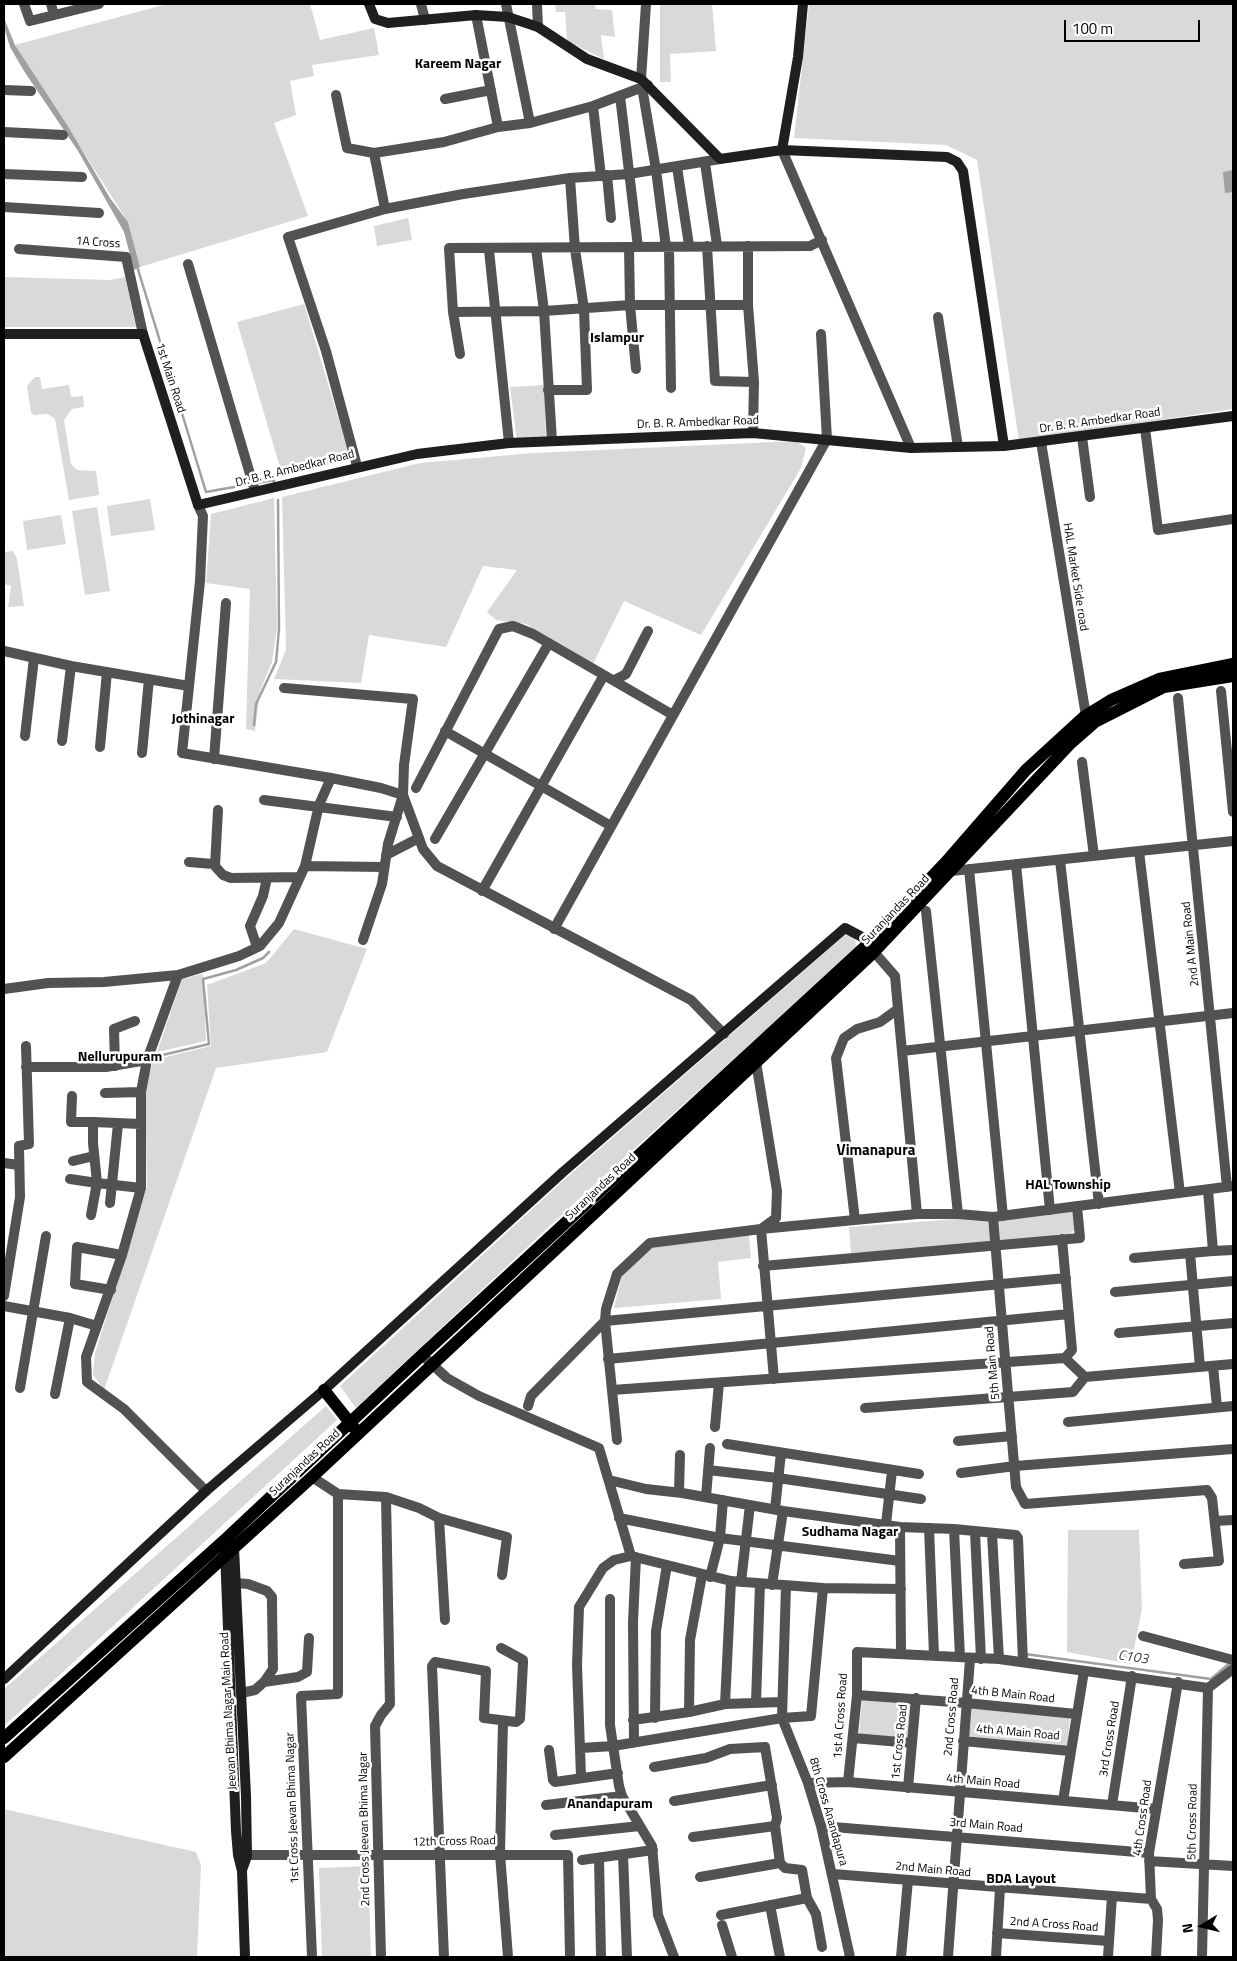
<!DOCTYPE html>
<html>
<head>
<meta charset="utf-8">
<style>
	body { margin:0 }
	#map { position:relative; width:1237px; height:1961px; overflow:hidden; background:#fff; font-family:"Titillium Web",sans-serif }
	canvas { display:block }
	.frame { position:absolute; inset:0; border:5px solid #000; pointer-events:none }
	.north { position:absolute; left:1177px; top:1901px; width:50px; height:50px; -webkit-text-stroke:4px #fff; paint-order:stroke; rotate:261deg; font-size:14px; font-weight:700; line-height:20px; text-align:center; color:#000 }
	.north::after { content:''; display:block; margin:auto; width:18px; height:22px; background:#000; clip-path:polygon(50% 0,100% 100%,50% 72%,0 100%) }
	.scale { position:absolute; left:1064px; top:20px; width:136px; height:22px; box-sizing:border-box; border:2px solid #000; border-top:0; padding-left:6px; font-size:15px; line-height:18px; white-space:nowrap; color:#000; -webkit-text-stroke:4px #fff; paint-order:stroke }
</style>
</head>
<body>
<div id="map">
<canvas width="1237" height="1961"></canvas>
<div class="frame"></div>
<div class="north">N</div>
<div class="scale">100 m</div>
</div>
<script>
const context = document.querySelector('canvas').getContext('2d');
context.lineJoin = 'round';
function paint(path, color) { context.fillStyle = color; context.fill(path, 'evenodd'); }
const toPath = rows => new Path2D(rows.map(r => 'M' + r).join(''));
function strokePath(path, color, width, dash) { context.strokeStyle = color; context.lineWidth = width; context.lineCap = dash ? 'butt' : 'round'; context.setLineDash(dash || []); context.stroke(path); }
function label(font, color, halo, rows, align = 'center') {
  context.font = font + ' "Titillium Web",sans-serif'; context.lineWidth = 5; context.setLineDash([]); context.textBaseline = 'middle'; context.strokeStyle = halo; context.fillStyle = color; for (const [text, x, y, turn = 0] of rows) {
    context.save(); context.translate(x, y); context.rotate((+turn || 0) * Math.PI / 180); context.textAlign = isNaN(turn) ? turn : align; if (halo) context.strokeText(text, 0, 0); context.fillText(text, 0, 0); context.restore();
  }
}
paint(toPath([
	[167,4,310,4,320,40,374,28,379,55,312,65,314,76,290,81,296,115,274,123,308,216,140,267,128,222,15,45],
	[555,4,595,4,595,9,612,10,615,37,601,35,604,59,567,41,565,12,556,12],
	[660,4,712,4,716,51,670,54,671,82,660,82],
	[809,4,1233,4,1233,409,1019,441,977,160,946,145,794,138],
	[408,218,412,240,377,246,374,226],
	[4,277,110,280,125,277,136,327,4,327],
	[304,304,351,460,282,474,237,322],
	[35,377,40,377,42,389,69,385,71,397,83,396,84,407,72,409,64,420,71,464,77,470,96,471,99,495,69,500,55,419,48,414,34,415,31,413,27,386],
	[544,385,546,439,517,441,510,387],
	[796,441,806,448,801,468,701,635,624,601,593,664,526,624,496,620,487,612,517,570,483,566,446,647,369,635,361,683,274,679,286,650,282,497,420,463,534,453],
	[274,498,277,628,272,662,260,691,255,731,246,729,250,589,206,583,211,514],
	[150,499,155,530,111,536,107,506],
	[97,507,110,591,85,595,72,511],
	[61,515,66,544,27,550,23,521],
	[13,551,17,559,24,606,8,607,11,586,4,584,4,552],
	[294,929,367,949,327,1052,216,1068,104,1390,93,1375,95,1353,147,1187,145,1084,154,1060,211,1046,207,985,266,963],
	[845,935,855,937,856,949,584,1194,356,1408,340,1386,566,1178],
	[203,974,206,1041,157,1052,182,979],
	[1075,1211,1075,1230,1064,1238,1000,1242,999,1221],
	[957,1219,988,1222,991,1243,851,1253,849,1227],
	[749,1235,751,1258,718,1262,721,1299,614,1308,621,1278,651,1247],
	[326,1406,337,1420,4,1726,4,1689],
	[1068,1530,1139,1530,1142,1609,1131,1664,1067,1652],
	[862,1700,914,1705,911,1740,859,1735],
	[971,1707,1070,1718,1067,1747,968,1736],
	[4,1809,196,1852,201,1865,197,1957,4,1957],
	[368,1866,371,1957,322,1957,319,1868]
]), '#d9d9d9');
paint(toPath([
	[4,18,15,45,69,128,110,198,128,222,140,267,134,270,124,232,78,151,24,71,10,47,4,27],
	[1233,170,1233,192,1225,193,1223,172]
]), '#a0a0a0');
strokePath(toPath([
	[137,266,206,492,251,484],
	[257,483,274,480,274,484],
	[254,725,256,704,276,662,279,629,278,500],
	[154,1057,209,1044,203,979,236,970,263,958,269,952],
	[1025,1654,1211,1679,1231,1662]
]), '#a0a0a0', 2.5);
strokePath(toPath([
	[24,4,30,21,99,4],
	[51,4,54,15],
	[421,4,425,20],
	[506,4,530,123],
	[537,4,538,27],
	[476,15,498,127],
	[641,79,646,4],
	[642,87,656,170,666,247],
	[4,90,31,91],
	[336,95,347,148,374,153],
	[620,96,638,247],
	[445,99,491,90],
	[593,106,601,176],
	[4,132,63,135],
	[782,150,911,448],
	[705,163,717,245],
	[677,167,689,245],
	[4,174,82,177],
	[607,175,611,218],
	[4,207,99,213],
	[385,209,374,153,444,142,498,127,530,123,593,106,648,85],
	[707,246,715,381,754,382],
	[748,246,748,305,754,382,753,433],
	[629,247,630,305,636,369],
	[669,247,671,388],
	[536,248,544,311,552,441],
	[19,249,126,257,143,334],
	[489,250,509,443],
	[188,264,255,491],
	[453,312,544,311,630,305,748,305],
	[938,317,958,447],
	[460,354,453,312,449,248,810,246,822,240],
	[548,390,587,390,584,309,575,249,570,178],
	[1145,428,1158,530,1233,519],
	[1082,437,1090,497],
	[1041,442,1087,722],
	[357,466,326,351,288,237,385,209,463,194,570,178,629,174,720,159],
	[198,505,203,516,200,581,182,753,331,778,381,788,403,795],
	[4,651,71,666,189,686],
	[615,680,626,674,648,631],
	[284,688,413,699,404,765,403,795,388,844,382,884,363,940],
	[1221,691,1233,812],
	[1178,698,1227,1187],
	[445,731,611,826],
	[25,736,34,658],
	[62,741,71,666],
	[100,747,107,672],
	[142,753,149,679],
	[214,759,226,603],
	[1082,762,1094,856],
	[416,788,499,629,513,626,533,634,673,715],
	[403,795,423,849,437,866,691,1000,724,1034],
	[264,800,397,817],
	[435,839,549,643],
	[1139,851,1180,1193],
	[386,855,419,838],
	[1060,860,1099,1204],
	[189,862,213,864,223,875,231,878,300,877],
	[1016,864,1050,1210],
	[215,866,218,810],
	[305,866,384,867],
	[949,866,952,871,1233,841],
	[969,869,1003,1216],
	[482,891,604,675],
	[926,911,958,1214],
	[554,929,827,439,821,334],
	[257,947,250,926,263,896,267,878],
	[874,952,895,976,917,1214],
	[4,989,48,983,104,982,178,975],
	[902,1051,1233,1013],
	[756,1062,777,1191,776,1218,761,1229,774,1379],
	[115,1066,114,1029,135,1021],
	[26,1067,106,1067,147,1060],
	[105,1093,141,1092],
	[72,1096,71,1122,93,1122],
	[141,1124,93,1122,93,1143,97,1183,141,1188],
	[73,1161,94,1156],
	[4,1163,19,1165],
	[70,1179,97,1183,91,1215],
	[110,1203,118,1124],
	[993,1217,1016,1487,1025,1504,1207,1490,1212,1498,1219,1561,1184,1564],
	[855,1220,836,1058,844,1038,857,1029,880,1022,898,1009],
	[1213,1251,1233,1250],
	[1134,1258,1190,1253],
	[763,1266,1080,1238,1077,1206],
	[111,1290,75,1284,77,1247,122,1255],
	[1115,1292,1233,1281],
	[4,1296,20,1197,19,1146,29,1144,26,1046],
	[4,1306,70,1318,97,1326],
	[1119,1333,1233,1323],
	[422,1355,447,1378,479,1396,599,1448,631,1556,731,1581,823,1588,901,1589],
	[1065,1358,1085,1377],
	[608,1359,1069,1314],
	[1213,1366,1217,1407],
	[1200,1367,1190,1253,1213,1251,1208,1190],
	[20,1388,46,1236],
	[612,1390,1065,1358,1072,1350,1062,1239],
	[55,1394,70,1318],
	[528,1406,531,1396,605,1321,1066,1278],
	[865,1408,1073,1392,1085,1377,1233,1364],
	[1068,1422,1233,1406],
	[715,1427,719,1383],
	[617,1440,605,1321,606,1309,617,1274,650,1243,761,1229,917,1214,958,1214,993,1217,1233,1186],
	[958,1441,1012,1436],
	[727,1444,919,1474],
	[708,1470,778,1478,921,1499],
	[961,1473,1015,1466,1233,1449],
	[312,1477,338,1494,386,1497,419,1508,439,1518,507,1537,502,1575],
	[609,1480,646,1489,682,1493,783,1511,900,1527,954,1529,1016,1535,1018,1538,1023,1662],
	[206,1491,124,1409,87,1382,86,1357,122,1255,141,1188,141,1092,147,1060,178,975,239,956,260,946,279,923,305,866,319,805,331,778],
	[679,1492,680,1455],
	[706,1497,710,1448],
	[775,1509,781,1453],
	[439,1518,445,1620],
	[619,1518,720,1538,900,1561],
	[1215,1521,1233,1520],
	[886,1524,892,1471],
	[900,1527,901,1653],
	[929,1528,934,1655],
	[954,1529,960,1657],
	[975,1532,981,1659],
	[992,1534,999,1659],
	[710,1577,720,1538,723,1500],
	[741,1582,750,1505],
	[236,1583,248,1584,267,1591,272,1597,272,1605,273,1669,264,1682,255,1690,241,1693],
	[772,1585,783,1511],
	[786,1586,782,1718,808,1783,821,1826,850,1957],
	[610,1599,610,1725,619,1786,622,1796,652,1846,658,1915,674,1957],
	[1143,1636,1233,1660],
	[264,1682,298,1677,307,1672,309,1638],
	[857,1695,966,1703,1076,1714],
	[756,1702,760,1584],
	[725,1704,731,1581],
	[689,1712,690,1640,702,1575],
	[655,1718,656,1631,667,1565],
	[633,1720,689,1712,725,1704,781,1702],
	[503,1721,500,1854,508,1957],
	[853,1738,912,1743],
	[634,1740,633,1622,636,1557],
	[963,1741,1070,1751],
	[581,1748,613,1746,782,1718,811,1716,823,1588],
	[549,1750,553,1780,555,1782,618,1773],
	[654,1767,706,1758,730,1749,765,1747,777,1818,775,1826,780,1863,785,1868,802,1870,807,1898,816,1914,822,1947],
	[581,1777,577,1665,579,1607,603,1568,614,1560,631,1556],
	[848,1782,857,1695,857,1652,999,1659,1208,1688,1233,1669],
	[808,1783,848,1782,1156,1809],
	[908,1788,916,1698],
	[674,1801,772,1785],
	[1063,1801,1084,1671],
	[546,1805,622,1796],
	[1112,1805,1132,1676],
	[821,1826,1149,1853],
	[555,1835,640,1826],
	[693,1837,775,1826],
	[239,1855,568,1855,570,1957],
	[623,1855,627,1957],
	[599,1858,601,1957],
	[582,1860,653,1850],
	[1149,1861,1233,1866],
	[833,1874,1151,1899],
	[700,1877,780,1863],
	[770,1905,780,1957],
	[721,1915,807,1898],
	[722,1925,732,1957],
	[997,1933,1109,1941],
	[312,1957,301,1696,338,1694,338,1494],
	[381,1957,375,1726,381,1715,390,1704,386,1497],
	[444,1957,432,1666,435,1662,486,1671,484,1718,516,1722,520,1719,523,1663,523,1660,501,1648],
	[901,1957,908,1880],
	[948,1957,970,1659],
	[996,1957,1000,1888],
	[1108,1957,1112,1896],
	[1156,1957,1158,1920,1157,1909,1151,1899,1149,1853,1178,1682],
	[1202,1957,1208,1688]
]), '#525252', 10);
strokePath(toPath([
	[369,4,375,19,388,23,476,15,508,17,538,27,587,59,641,79,720,159,782,150,947,157,957,162,963,171,1004,446],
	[782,150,798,57,803,4],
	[4,334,143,334,198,505,417,454,509,443,753,433,911,448,1004,446,1233,416],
	[232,1544,234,1548,246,1796,247,1856,242,1870],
	[225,1552,236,1831,238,1855,242,1871,245,1957],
	[4,1679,206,1491,324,1390,563,1172,845,928,864,938,873,950]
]), '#1f1f1f', 10);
strokePath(toPath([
	[324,1390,355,1429],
	[4,1738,228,1537,422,1355,868,944,946,862,1026,770,1085,716,1111,700,1159,679,1233,664],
	[4,1757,312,1477,874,952,1071,743,1095,722,1164,687,1233,676]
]), '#000', 12);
label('12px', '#000', '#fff', [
	["1A Cross",98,243,4],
	["1st Main Road",170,378,72],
	["Dr. B. R. Ambedkar Road",1100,421,-8],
	["Dr. B. R. Ambedkar Road",698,423,-2],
	["Dr. B. R. Ambedkar Road",295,469,-14],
	["HAL Market Side road",1075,577,81],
	["Suranjandas Road",896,910,-46],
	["2nd A Main Road",1191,944,-96],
	["Suranjandas Road",601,1187,-43],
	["5th Main Road",993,1363,-95],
	["Suranjandas Road",305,1463,-43],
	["4th B Main Road",1013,1695,6],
	["Jeevan Bhima Nagar Main Road",229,1711,-93],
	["1st A Cross Road",841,1716,-86],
	["2nd Cross Road",952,1717,-85],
	["4th A Main Road",1018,1733,5],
	["3rd Cross Road",1110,1739,-81],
	["1st Cross Road",900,1742,-84],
	["4th Main Road",983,1782,5],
	["1st Cross Jeevan Bhima Nagar",293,1808,-92],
	["8th Cross Anandapura",828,1812,74],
	["4th Cross Road",1143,1818,-82],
	["5th Cross Road",1193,1822,-89],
	["3rd Main Road",986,1826,5],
	["2nd Cross Jeevan Bhima Nagar",365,1829,-91],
	["12th Cross Road",454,1842,-1],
	["2nd Main Road",933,1870,5],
	["2nd A Cross Road",1054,1925,4]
]);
label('bold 14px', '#000', '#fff', [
	["Kareem Nagar",458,65],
	["Islampur",617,339],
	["Jothinagar",203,720],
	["Nellurupuram",120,1058],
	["HAL Township",1068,1186],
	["Sudhama Nagar",850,1533],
	["Anandapuram",610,1805],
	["BDA Layout",1021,1880]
]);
label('italic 14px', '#414141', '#fff', [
	["C103",1133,1658,8]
]);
label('bold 15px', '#000', '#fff', [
	["Vimanapura",876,1151]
]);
</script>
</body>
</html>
